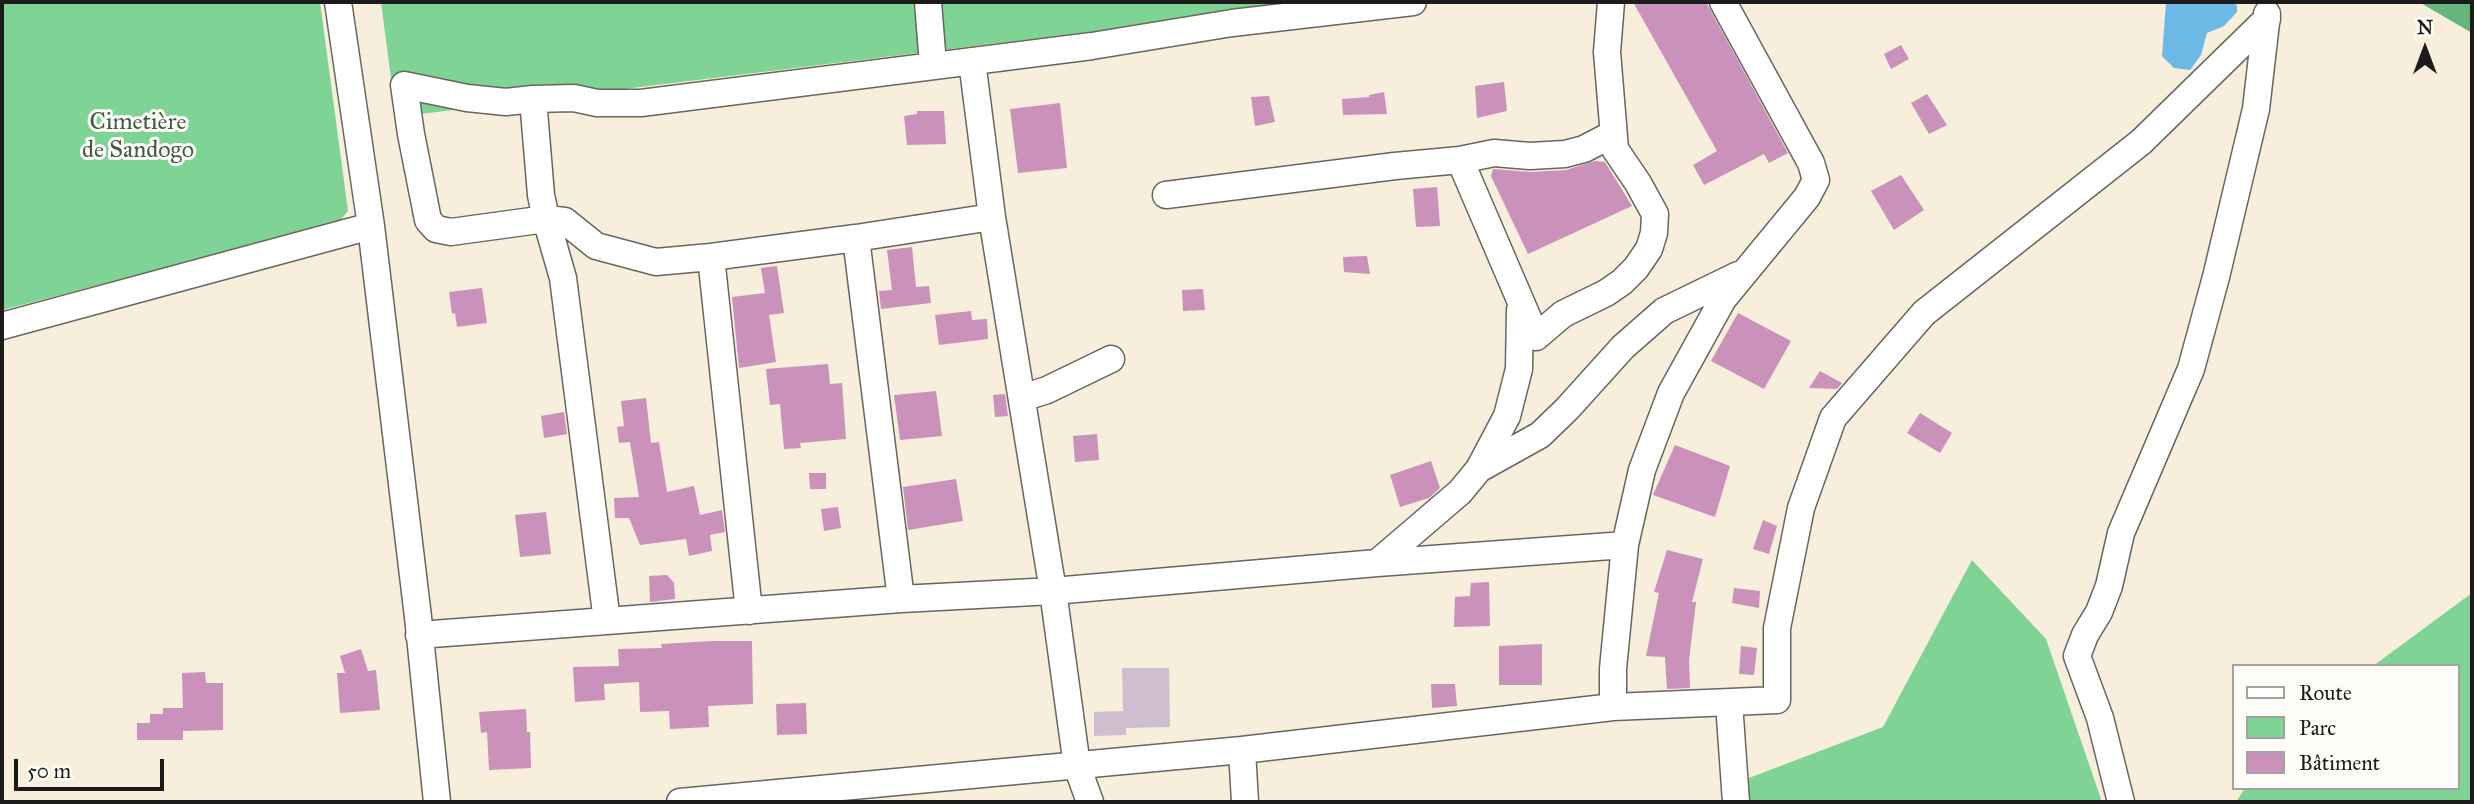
<!DOCTYPE html>
<html>
<head>
<meta charset="utf-8">
<style>
	body { margin:0 }
	#map { position:relative; width:2474px; height:804px; overflow:hidden; background:#f7eedc; font-family:"IM FELL Great Primer",serif }
	canvas { display:block }
	.frame { position:absolute; inset:0; border:4px solid #1c1c1c; pointer-events:none }
	.legend { position:absolute; left:2232px; top:664px; width:228px; height:126px; box-sizing:border-box; background:#fdfcf7; border:2px solid #a3a29f; margin:0; padding:9px 12px; list-style:none; font-size:21px; color:#1c1c1c }
	.legend li { display:flex; align-items:center; gap:14px; height:35px }
	.legend b { width:35px; border:2px solid #a3a29f }
	.north { position:absolute; left:2390px; top:14px; width:70px; height:70px; -webkit-text-stroke:5px #fdfcf7; paint-order:stroke; rotate:0deg; font-size:19px; font-weight:700; line-height:28px; text-align:center; color:#1c1c1c }
	.north::after { content:''; display:block; margin:auto; width:24px; height:32px; background:#1c1c1c; clip-path:polygon(50% 0,100% 100%,50% 72%,0 100%) }
	.scale { position:absolute; left:14px; top:759px; width:150px; height:32px; box-sizing:border-box; border:4px solid #1c1c1c; border-top:0; padding-left:9px; font-size:21px; line-height:24px; white-space:nowrap; color:#1c1c1c; -webkit-text-stroke:5px #fdfcf7; paint-order:stroke }
</style>
</head>
<body>
<div id="map">
<canvas width="2474" height="804"></canvas>
<div class="frame"></div>
<ul class="legend">
<li><b style="height:9px;background:#fff"></b>Route</li>
<li><b style="height:19px;background:#7fd395"></b>Parc</li>
<li><b style="height:19px;background:#ca91bb"></b>Bâtiment</li>
</ul>
<div class="north">N</div>
<div class="scale">50 m</div>
</div>
<script>
const context = document.querySelector('canvas').getContext('2d');
context.lineJoin = 'round';
function paint(path, color) { context.fillStyle = color; context.fill(path, 'evenodd'); }
const toPath = rows => new Path2D(rows.map(r => 'M' + r).join(''));
function strokePath(path, color, width, dash) { context.strokeStyle = color; context.lineWidth = width; context.lineCap = dash ? 'butt' : 'round'; context.setLineDash(dash || []); context.stroke(path); }
function label(font, color, halo, rows, align = 'center') {
  context.font = font + ' "IM FELL Great Primer",serif'; context.lineWidth = 6; context.setLineDash([]); context.textBaseline = 'middle'; context.strokeStyle = halo; context.fillStyle = color; for (const [text, x, y, turn = 0] of rows) {
    context.save(); context.translate(x, y); context.rotate((+turn || 0) * Math.PI / 180); context.textAlign = isNaN(turn) ? turn : align; if (halo) context.strokeText(text, 0, 0); context.fillText(text, 0, 0); context.restore();
  }
}
paint(toPath([
	[1122,668,1169,668,1170,727,1126,728,1126,735,1094,736,1094,712,1123,711]
]), '#cfbdd0');
paint(toPath([
	[2,2,320,2,348,211,338,223,2,310],
	[381,2,1333,2,396,117],
	[1972,560,2046,639,2102,802,1749,802,1741,781,1883,727],
	[2472,593,2472,802,2236,802,2245,788,2458,788,2458,666,2373,666]
]), '#7fd395');
paint(toPath([
	[2419,2,2472,2,2472,33]
]), '#67b57e');
paint(toPath([
	[2166,2,2234,2,2237,6,2237,12,2224,26,2207,33,2201,55,2190,70,2174,68,2162,56]
]), '#6cb9e6');
paint(toPath([
	[1633,2,1706,2,1788,153,1769,163,1764,154,1704,185,1693,165,1717,151],
	[1901,45,1909,59,1891,69,1884,54],
	[1504,82,1507,111,1477,118,1475,86],
	[1384,92,1387,114,1343,115,1342,99,1369,97,1369,95],
	[1927,94,1947,125,1929,134,1911,103],
	[1269,96,1275,122,1255,126,1251,97],
	[1060,103,1067,168,1018,173,1010,109],
	[917,111,944,111,946,144,907,145,904,116,917,114],
	[1595,161,1605,162,1632,206,1528,254,1491,176,1493,169,1531,172,1566,170],
	[1901,175,1924,210,1894,230,1871,191],
	[1437,187,1440,226,1416,227,1413,189],
	[912,247,916,287,929,286,931,303,881,309,879,291,892,290,887,250],
	[1367,256,1370,274,1344,272,1343,257],
	[777,266,784,313,769,315,776,362,739,368,732,297,765,293,761,268],
	[482,288,487,323,457,327,455,313,452,314,449,292],
	[1203,289,1205,310,1183,311,1182,290],
	[971,311,972,320,987,319,988,339,939,345,935,315],
	[1738,313,1791,341,1764,389,1711,361],
	[828,364,830,384,842,383,846,439,800,443,801,448,784,449,780,404,770,405,766,369],
	[1820,371,1842,383,1837,389,1809,388],
	[936,391,942,436,900,440,894,395],
	[1005,394,1008,416,995,417,993,395],
	[646,398,651,443,659,442,667,492,694,486,700,515,722,510,725,532,710,535,712,551,689,556,686,539,640,545,629,518,615,518,614,498,639,497,630,442,619,443,617,427,624,426,621,401],
	[564,412,567,434,544,438,541,416],
	[1920,413,1952,433,1940,453,1907,433],
	[1097,434,1099,460,1075,462,1073,436],
	[1675,445,1730,466,1715,517,1653,495],
	[1431,461,1440,488,1429,498,1400,507,1390,475],
	[809,473,826,473,826,489,810,489],
	[956,479,963,521,908,530,903,487],
	[838,507,841,528,824,531,821,509],
	[546,512,551,554,520,557,515,515],
	[1763,520,1777,526,1769,554,1753,549],
	[1667,550,1703,559,1692,602,1696,602,1689,660,1690,688,1667,689,1665,657,1646,656,1659,593,1654,592],
	[667,575,674,583,675,599,650,602,649,576],
	[1489,582,1490,626,1454,627,1455,597,1470,596,1471,583],
	[1734,588,1760,591,1759,608,1732,603],
	[712,641,752,641,753,704,708,706,709,727,670,729,669,711,640,712,639,682,604,684,605,700,575,702,573,667,619,666,618,649,662,648,661,644],
	[1542,644,1542,685,1499,685,1499,646],
	[1741,646,1757,648,1754,675,1739,674],
	[361,649,368,671,376,670,380,710,340,713,337,673,345,673,340,656],
	[205,672,206,683,223,683,223,730,183,731,183,740,137,740,137,723,150,723,150,714,163,714,163,708,183,708,182,673],
	[1431,684,1455,684,1457,706,1432,708],
	[806,703,807,734,777,735,776,704],
	[526,709,527,732,530,732,531,768,489,770,487,732,481,733,479,712]
]), '#ca91bb');
const minor = toPath([
	[338,2,371,226,418,617,437,802],
	[928,2,933,65],
	[972,61,992,217,1053,591,1077,766,1090,802],
	[533,99,541,195,546,219,563,278,607,621],
	[1460,160,1536,337,1563,314,1606,293,1622,282,1636,268,1649,249,1654,233,1655,214,1638,183,1615,149,1607,52,1611,2],
	[1166,195,1395,166,1460,160,1494,153,1530,156,1565,154,1584,149,1613,134],
	[992,217,856,238,711,257,656,262,596,246,565,221,546,219,451,232,436,229,428,220,411,134,404,85,467,98,506,102,533,99,574,98,597,103,641,103,1092,46,1232,23,1413,2],
	[856,238,901,599],
	[711,257,749,611],
	[2,326,371,226],
	[1022,398,1047,390,1111,359],
	[1479,469,1540,435,1567,409,1623,347,1664,311,1738,275],
	[1377,563,1460,492,1479,469,1507,416,1519,369,1520,310],
	[419,635,901,599,1053,591,1377,563,1625,545],
	[1729,703,1736,802],
	[1613,707,1613,669,1625,545,1642,470,1671,393,1723,299,1807,197,1816,180,1811,163,1723,2],
	[1242,750,1245,802],
	[680,802,1242,750,1613,707,1777,700,1777,628,1801,508,1833,418,1924,313,2141,142,2267,19],
	[2121,802,2100,718,2077,656,2085,635,2099,612,2109,586,2121,533,2191,369,2216,277,2256,109,2267,14]
]);
strokePath(minor, '#69665f', 29);
strokePath(minor, '#fff', 26);
label('24px', '#3f5c46', '#fdfcf7', [
	["Cimetière",138,123],
	["de Sandogo",138,151]
]);
</script>
</body>
</html>
